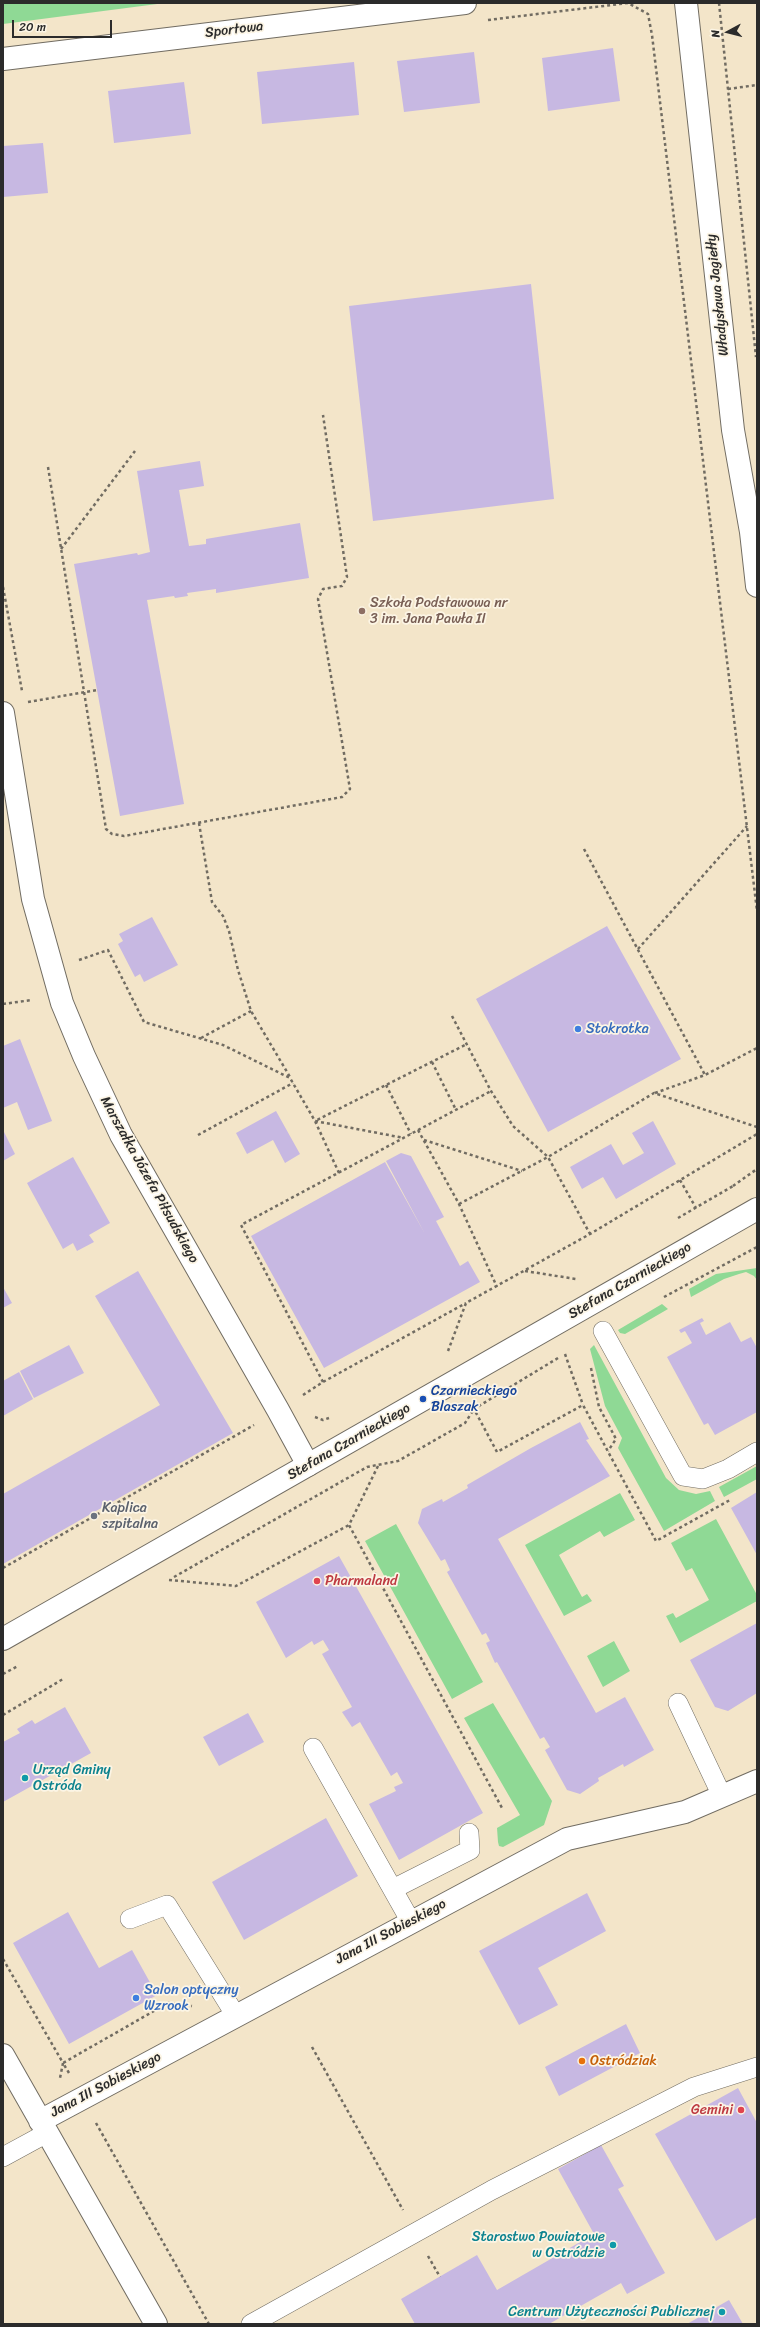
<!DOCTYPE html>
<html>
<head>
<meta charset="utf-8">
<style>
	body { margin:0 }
	#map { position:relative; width:760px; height:2327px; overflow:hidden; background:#f3e5c9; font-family:Sriracha,sans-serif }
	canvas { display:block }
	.frame { position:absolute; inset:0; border:4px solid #2b2b2b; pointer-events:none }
	.north { position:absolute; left:708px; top:12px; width:40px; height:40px; -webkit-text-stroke:3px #fcf5e5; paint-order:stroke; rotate:263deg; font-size:11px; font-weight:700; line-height:16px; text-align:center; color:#2b2b2b }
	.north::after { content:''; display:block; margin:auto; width:14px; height:18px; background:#2b2b2b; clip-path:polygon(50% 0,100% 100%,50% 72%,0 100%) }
	.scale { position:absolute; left:12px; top:20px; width:100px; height:18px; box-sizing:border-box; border:2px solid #2b2b2b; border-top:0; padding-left:5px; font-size:12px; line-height:14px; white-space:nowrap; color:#2b2b2b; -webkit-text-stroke:3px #fcf5e5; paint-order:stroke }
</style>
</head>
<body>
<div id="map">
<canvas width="760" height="2327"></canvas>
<div class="frame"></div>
<div class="north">N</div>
<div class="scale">20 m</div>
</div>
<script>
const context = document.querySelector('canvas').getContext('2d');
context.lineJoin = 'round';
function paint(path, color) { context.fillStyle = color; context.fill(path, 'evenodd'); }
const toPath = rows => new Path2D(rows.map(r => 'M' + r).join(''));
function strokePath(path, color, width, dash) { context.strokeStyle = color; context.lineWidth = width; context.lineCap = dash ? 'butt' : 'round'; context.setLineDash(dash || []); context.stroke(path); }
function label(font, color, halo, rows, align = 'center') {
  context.font = font + ' Sriracha,sans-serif'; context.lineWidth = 3.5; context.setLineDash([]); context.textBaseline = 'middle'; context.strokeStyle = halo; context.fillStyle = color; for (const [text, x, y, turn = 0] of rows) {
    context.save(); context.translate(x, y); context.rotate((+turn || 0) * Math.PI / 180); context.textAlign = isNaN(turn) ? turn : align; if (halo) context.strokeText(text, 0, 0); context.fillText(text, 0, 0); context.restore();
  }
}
paint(toPath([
	[3,3,165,3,3,24],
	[757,1268,757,1280,754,1276,746,1272,739,1274,724,1279,691,1297,689,1289,716,1274],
	[662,1304,668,1309,625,1334,620,1333,618,1330],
	[594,1345,666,1478,679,1490,696,1494,710,1491,715,1501,664,1531,618,1448,622,1438,605,1406,590,1349],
	[757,1466,757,1479,724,1497,719,1487],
	[620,1493,635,1520,604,1537,600,1531,559,1555,582,1597,587,1594,592,1601,564,1616,525,1545],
	[716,1519,757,1595,757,1601,680,1643,666,1616,673,1613,676,1618,709,1600,692,1568,686,1571,671,1543],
	[396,1524,483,1682,452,1699,365,1541],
	[614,1641,630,1671,603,1687,587,1656],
	[493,1703,552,1801,544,1825,503,1847,499,1846,498,1842,497,1828,520,1815,464,1718]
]), '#8fd995');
paint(toPath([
	[613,48,620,101,548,111,542,58],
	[474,52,480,103,404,112,397,61],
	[354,62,359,115,262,124,257,72],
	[184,82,191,134,114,143,108,91],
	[43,143,48,193,3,197,3,146],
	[531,284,554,499,373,521,349,306],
	[200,461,204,486,179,490,189,546,206,544,206,539,300,523,309,578,216,593,216,589,187,593,188,596,175,598,174,596,147,600,184,804,120,816,74,564,137,553,138,555,150,552,137,471],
	[152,917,178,965,144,982,140,974,135,977,118,944,123,941,119,934],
	[607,926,681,1059,548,1132,476,999],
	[20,1039,52,1121,28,1130,17,1102,3,1108,3,1046],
	[276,1111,300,1154,285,1163,273,1140,247,1154,236,1133],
	[653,1121,676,1164,616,1199,603,1177,582,1189,570,1167,611,1144,623,1165,644,1153,632,1133],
	[3,1130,15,1154,3,1161],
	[401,1153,411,1156,444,1217,436,1221,460,1266,468,1261,480,1282,324,1368,251,1236,385,1162,425,1234,386,1161],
	[73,1157,110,1223,89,1235,94,1242,77,1251,73,1243,63,1249,27,1183],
	[138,1271,233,1433,3,1564,3,1494,160,1405,95,1296],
	[3,1287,12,1303,3,1308],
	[702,1318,704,1321,700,1323,706,1335,730,1322,741,1342,751,1337,757,1348,757,1412,715,1435,708,1423,704,1425,667,1357,692,1343,685,1331,681,1333,679,1330],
	[69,1345,84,1373,34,1398,20,1371],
	[19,1372,33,1399,3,1416,3,1381],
	[580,1422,589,1439,586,1440,610,1476,498,1539,596,1713,625,1697,654,1750,624,1767,623,1764,598,1778,599,1781,580,1794,567,1790,545,1750,550,1747,544,1737,540,1739,497,1662,495,1663,486,1643,490,1641,486,1633,482,1635,447,1572,450,1570,445,1559,441,1561,418,1523,422,1509,442,1499,443,1502,468,1488,467,1485,531,1448],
	[757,1492,757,1555,731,1508],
	[339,1556,483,1813,399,1860,369,1804,396,1791,394,1787,403,1783,397,1772,391,1776,360,1722,352,1727,342,1712,352,1707,322,1654,329,1650,323,1640,314,1645,312,1641,286,1658,256,1602],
	[757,1623,757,1693,728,1711,715,1707,690,1660],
	[65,1707,91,1753,3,1802,3,1742,20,1733,17,1729,32,1720,35,1724],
	[248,1713,264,1742,219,1766,203,1737],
	[326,1818,358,1876,244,1940,212,1882],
	[587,1893,606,1931,538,1968,558,2005,519,2025,479,1951],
	[68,1912,99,1968,132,1950,157,1995,69,2044,13,1943],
	[626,2024,640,2053,559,2096,545,2067],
	[738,2088,757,2123,757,2217,716,2241,655,2134],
	[601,2145,624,2186,618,2189,665,2273,627,2294,621,2283,549,2324,415,2324,401,2299,477,2255,497,2290,594,2234,558,2169],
	[729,2300,743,2324,687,2324]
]), '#c7b8e2');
const service = toPath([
	[603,1331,683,1476,703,1479,728,1469,757,1452],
	[678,1703,722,1796],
	[313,1748,411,1922],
	[393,1889,470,1850,469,1833],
	[130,1919,167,1905,236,2016],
	[3,2157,47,2133],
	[251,2324,492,2190,694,2087,757,2067]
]);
const minor = toPath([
	[3,59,465,3],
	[3,713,33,899,62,1003,84,1056,121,1135,278,1410,308,1465],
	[3,2055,156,2324],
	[40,2121,567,1839,685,1812,757,1781]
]);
const tertiary = toPath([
	[3,1639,757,1209]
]);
const secondary = toPath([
	[686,3,733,430,751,532,757,586]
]);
strokePath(service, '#716c62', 20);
strokePath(minor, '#716c62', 24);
strokePath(tertiary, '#716c62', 24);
strokePath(secondary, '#716c62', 24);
strokePath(toPath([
	[719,3,756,357],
	[488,20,628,3,648,14,652,35,757,911],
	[728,89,757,85],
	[48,467,106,829,112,834,124,836,342,797,350,789,318,599,323,589,342,586,347,577,323,415],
	[61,549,135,451],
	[3,587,22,691],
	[28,702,97,690],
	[199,823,212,902,223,916,229,931,238,970,251,1011,290,1077],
	[584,849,705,1075],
	[638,949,747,826],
	[79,960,108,950,144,1022,223,1045,290,1078,315,1121,404,1138],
	[3,1004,32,1000],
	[452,1016,491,1091,513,1126,548,1157,590,1234],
	[201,1038,251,1011],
	[432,1062,456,1110],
	[386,1085,411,1134],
	[655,1093,705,1075,757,1048],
	[418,1130,459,1204,497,1287],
	[198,1135,293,1083],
	[424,1140,522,1171],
	[339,1173,315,1121,467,1044],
	[680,1180,696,1208],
	[733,1186,757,1169],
	[459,1204,548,1157,654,1093,757,1127],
	[678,1218,733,1186],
	[525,1271,576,1279],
	[664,1297,757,1247],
	[448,1351,466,1303,590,1234,757,1134],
	[565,1354,583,1405],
	[558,1358,474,1409,497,1452,583,1405,656,1541,730,1500],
	[591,1368,599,1407,616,1439,608,1451],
	[323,1382,241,1225,491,1091],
	[303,1395,323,1382,466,1303],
	[315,1417,323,1420,329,1418],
	[378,1466,349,1525,502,1808],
	[3,1568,254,1425],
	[174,1577,367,1467,398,1461,465,1423,474,1409],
	[169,1580,236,1586,349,1525],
	[3,1674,18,1666],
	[3,1715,63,1679],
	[3,1959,63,2063,60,2078],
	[312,2047,403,2210],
	[69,2073,63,2063,168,2003,192,2006],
	[96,2123,209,2324],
	[428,2256,440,2277]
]), '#716c62', 2.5, [3, 3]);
strokePath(service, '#fff', 19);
strokePath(minor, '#fff', 22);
strokePath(tertiary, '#fff', 22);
strokePath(secondary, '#fff', 22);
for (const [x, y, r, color] of [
	[362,611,4,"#8d6e63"],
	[578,1029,4,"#3f7fe0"],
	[423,1399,4,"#1a4fb4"],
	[94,1516,4,"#6b7280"],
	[317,1581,4,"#e0444e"],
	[25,1778,4,"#0f9aa8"],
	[136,1998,4,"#3f7fe0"],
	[582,2061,4,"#e8710a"],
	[741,2110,4,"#e0444e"],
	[613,2245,4,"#0f9aa8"],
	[722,2312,4,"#0f9aa8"]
]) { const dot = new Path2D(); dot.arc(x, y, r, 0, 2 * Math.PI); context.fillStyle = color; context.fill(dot); strokePath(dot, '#fcf5e5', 1.5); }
label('14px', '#2b2b2b', '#fcf5e5', [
	["Sportowa",234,30,-7],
	["Władysława Jagiełły",718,295,-96],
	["Marszałka Józefa Piłsudskiego",149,1180,61],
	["Stefana Czarnieckiego",630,1281,-30],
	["Stefana Czarnieckiego",349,1442,-30],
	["Jana III Sobieskiego",391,1932,-28],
	["Jana III Sobieskiego",106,2085,-28]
]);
label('14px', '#785e54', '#fcf5e5', [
	["Szkoła Podstawowa nr",370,603],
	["3 im. Jana Pawła II",370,619]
], 'left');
label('14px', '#366cbe', '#fcf5e5', [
	["Stokrotka",586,1029],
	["Salon optyczny",144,1990],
	["Wzrook",144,2006]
], 'left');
label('14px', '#164399', '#fcf5e5', [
	["Czarnieckiego",431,1391],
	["Blaszak",431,1407]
], 'left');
label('14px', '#5b616d', '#fcf5e5', [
	["Kaplica",102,1508],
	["szpitalna",102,1524]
], 'left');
label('14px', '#be3a42', '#fcf5e5', [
	["Pharmaland",325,1581],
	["Gemini",733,2110,"right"]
], 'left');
label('14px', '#0d838f', '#fcf5e5', [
	["Urząd Gminy",33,1770,"left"],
	["Ostróda",33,1786,"left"],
	["Starostwo Powiatowe",605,2237],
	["w Ostródzie",605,2253],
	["Centrum Użyteczności Publicznej",714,2312]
], 'right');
label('14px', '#c56008', '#fcf5e5', [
	["Ostródziak",590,2061]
], 'left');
</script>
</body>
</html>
